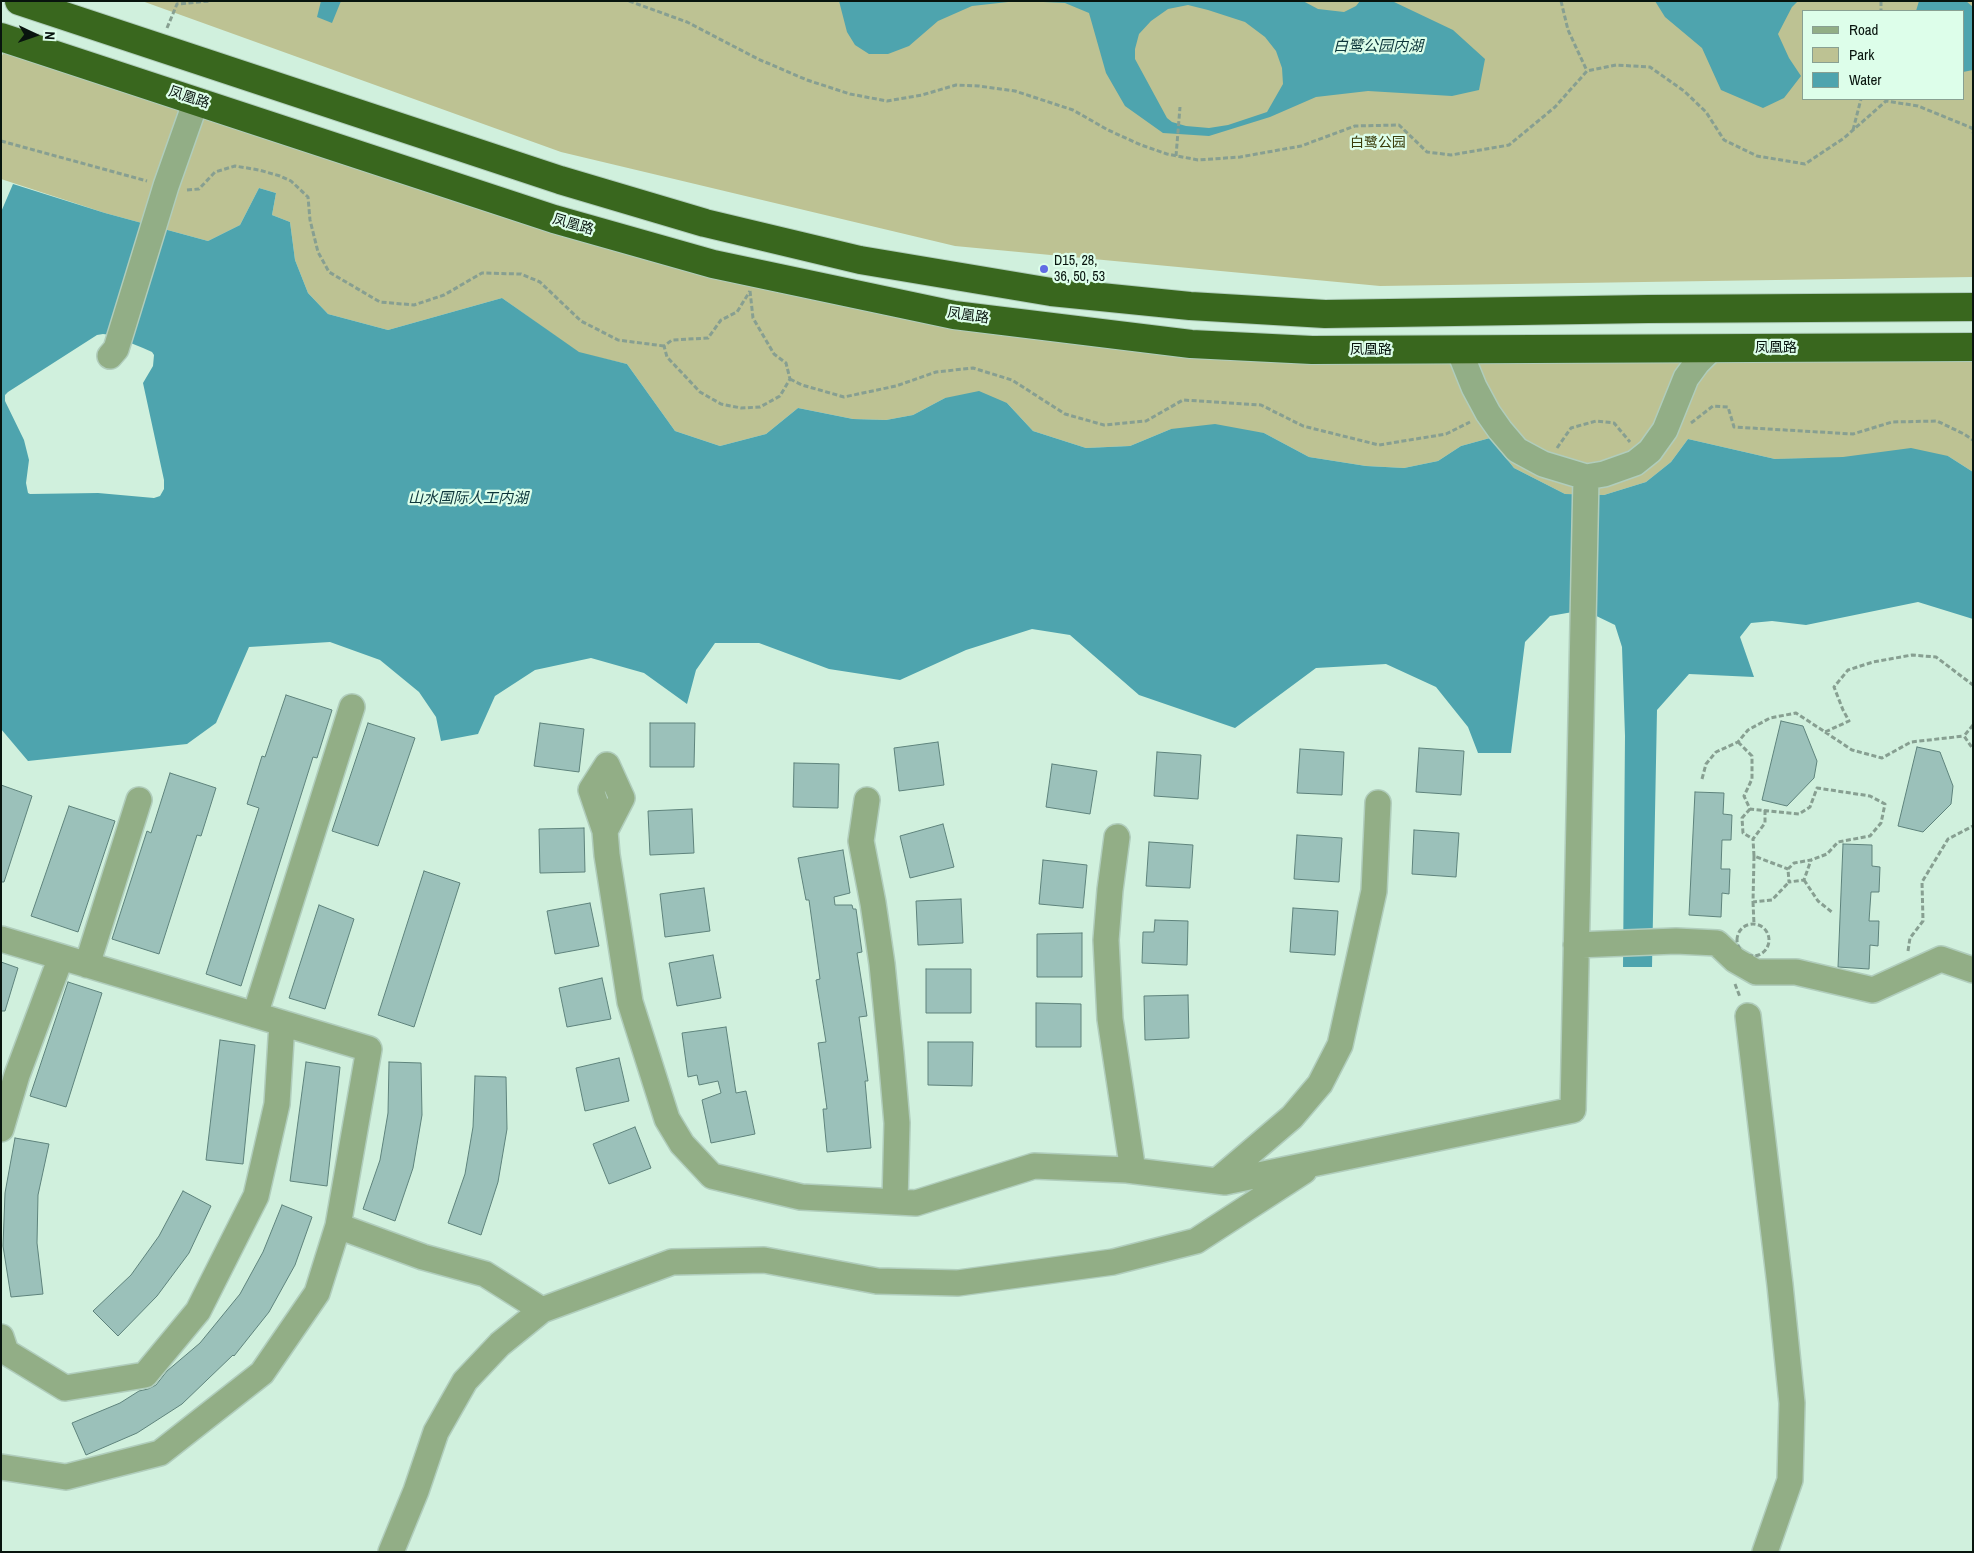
<!DOCTYPE html>
<html>
<head>
<meta charset="utf-8">
<style>
	body { margin:0 }
	#map { position:relative; width:1974px; height:1553px; overflow:hidden; background:#d0f0dd; font-family:"Archivo Narrow",sans-serif }
	canvas { display:block }
	.frame { position:absolute; inset:0; border:2px solid #08140e; pointer-events:none }
	.legend { position:absolute; left:1802px; top:10px; width:162px; height:90px; box-sizing:border-box; background:#ddfeea; border:1px solid #88a092; margin:0; padding:6px 9px; list-style:none; font-size:15px; color:#08140e }
	.legend li { display:flex; align-items:center; gap:10px; height:25px }
	.legend b { width:25px; border:1px solid #88a092 }
	.north { position:absolute; left:10px; top:10px; width:50px; height:50px; -webkit-text-stroke:4px #ddfeea; paint-order:stroke; rotate:93deg; font-size:14px; font-weight:700; line-height:20px; text-align:center; color:#08140e }
	.north::after { content:''; display:block; margin:auto; width:18px; height:22px; background:#08140e; clip-path:polygon(50% 0,100% 100%,50% 72%,0 100%) }
</style>
</head>
<body>
<div id="map">
<canvas width="1974" height="1553"></canvas>
<div class="frame"></div>
<ul class="legend">
<li><b style="height:6px;background:#92ae86"></b>Road</li>
<li><b style="height:14px;background:#bdc293"></b>Park</li>
<li><b style="height:14px;background:#4ea4ae"></b>Water</li>
</ul>
<div class="north">N</div>
</div>
<script>
const context = document.querySelector('canvas').getContext('2d');
context.lineJoin = 'round';
function paint(path, color) { context.fillStyle = color; context.fill(path, 'evenodd'); }
const toPath = rows => new Path2D(rows.map(r => 'M' + r).join(''));
function strokePath(path, color, width, dash) { context.strokeStyle = color; context.lineWidth = width; context.lineCap = dash ? 'butt' : 'round'; context.setLineDash(dash || []); context.stroke(path); }
function label(font, color, halo, rows, align = 'center') {
  context.font = font + ' "Archivo Narrow","Noto Sans SC",sans-serif'; context.lineWidth = 4.5; context.setLineDash([]); context.textBaseline = 'middle'; context.strokeStyle = halo; context.fillStyle = color; for (const [text, x, y, turn = 0] of rows) {
    context.save(); context.translate(x, y); context.rotate((+turn || 0) * Math.PI / 180); context.textAlign = isNaN(turn) ? turn : align; if (halo) context.strokeText(text, 0, 0); context.fillText(text, 0, 0); context.restore();
  }
}
paint(toPath([
	[142,1,1973,1,1973,277,1380,286,955,246,561,152],
	[1803,11,1963,11,1963,99,1803,99],
	[4,51,751,283,1464,363,1973,359,1973,472,1948,456,1775,459,1688,439,1671,462,1646,482,1604,495,1565,494,1514,468,1490,438,1461,446,1438,461,1404,468,1366,466,1309,457,1264,433,1171,429,1130,446,1086,448,1033,431,1007,403,945,398,913,415,886,420,853,419,798,408,766,434,720,446,675,431,627,364,579,353,502,298,388,330,328,314,308,293,295,260,290,222,272,215,276,193,259,188,240,225,208,241,105,213,1,179,1,58]
]), '#bdc293');
paint(toPath([
	[321,1,341,1,332,23,317,17],
	[839,1,1017,1,972,6,938,21,909,46,888,54,869,54,855,45,847,32],
	[1022,1,1303,1,1318,9,1344,12,1356,6,1360,1,1392,1,1453,30,1485,59,1479,90,1452,96,1368,91,1316,97,1270,117,1209,136,1163,133,1125,106,1106,73,1089,13,1065,3],
	[1188,5,1208,10,1245,22,1265,37,1276,51,1282,68,1283,84,1267,112,1228,125,1209,128,1186,126,1172,122,1167,118,1135,59,1135,49,1139,34,1151,21,1168,9],
	[1655,1,1798,1,1792,7,1778,34,1789,58,1801,76,1784,98,1763,108,1721,90,1702,48,1665,17],
	[1919,1,1966,1,1973,7,1973,70,1963,72,1963,11,1916,11],
	[13,184,105,213,208,241,240,225,259,188,276,193,272,215,290,222,295,260,308,293,328,314,388,330,502,298,579,352,627,364,675,431,720,446,766,434,798,408,853,419,886,420,913,415,945,398,979,391,1007,403,1033,431,1086,448,1130,446,1171,429,1215,424,1264,433,1309,457,1366,466,1404,468,1438,461,1461,446,1490,438,1514,468,1565,494,1604,495,1646,482,1671,462,1688,439,1775,459,1843,457,1911,448,1948,456,1973,472,1973,619,1918,602,1806,625,1772,621,1751,623,1740,637,1754,677,1689,674,1657,710,1652,967,1623,967,1625,736,1622,647,1615,625,1584,610,1550,616,1525,642,1511,753,1478,753,1468,727,1436,687,1386,664,1316,668,1235,728,1139,695,1070,635,1032,629,966,650,900,680,829,669,759,643,715,643,696,670,687,704,644,673,591,658,535,670,495,696,478,734,441,741,436,717,419,692,380,660,330,642,249,647,216,723,187,744,28,761,1,729,1,212],
	[103,334,111,335,143,348,152,352,154,355,153,366,143,383,164,480,164,489,160,496,154,498,98,493,30,494,28,493,26,483,29,460,24,440,5,401,5,395,8,392,97,335]
]), '#4ea4ae');
const building = toPath([
	[286,695,332,710,317,758,313,757,241,986,206,974,259,808,247,804,262,756,265,757,286,695],
	[1781,721,1803,726,1817,761,1814,778,1787,806,1762,800,1781,721],
	[368,723,415,738,378,846,332,831,368,723],
	[540,723,584,729,579,772,534,766,540,723],
	[650,723,695,723,694,767,650,767,650,723],
	[938,742,944,785,899,791,894,748,938,742],
	[1917,747,1940,752,1953,786,1951,804,1923,832,1898,826,1917,747],
	[1419,748,1464,751,1461,795,1416,792,1419,748],
	[1300,749,1344,752,1342,795,1297,793,1300,749],
	[1157,752,1201,755,1198,799,1154,796,1157,752],
	[794,763,839,764,838,808,793,807,794,763],
	[1052,764,1097,771,1090,814,1046,807,1052,764],
	[170,773,216,788,201,836,197,835,159,954,112,939,147,831,151,833,170,773],
	[1,785,32,796,4,882,1,882,1,785],
	[1695,792,1724,793,1723,814,1732,815,1731,840,1722,840,1721,869,1730,869,1729,894,1722,893,1721,917,1689,915,1695,792],
	[69,806,115,821,78,932,31,916,69,806],
	[692,809,694,853,650,855,648,811,692,809],
	[943,824,954,867,910,878,900,836,943,824],
	[584,828,585,872,540,873,539,829,584,828],
	[1414,830,1459,833,1456,877,1412,874,1414,830],
	[1297,835,1342,838,1339,882,1294,879,1297,835],
	[1149,842,1193,845,1190,888,1146,886,1149,842],
	[1843,844,1872,845,1872,866,1880,867,1879,892,1871,892,1869,921,1879,921,1878,946,1870,945,1869,969,1838,967,1843,844],
	[843,850,850,893,834,897,835,905,852,905,853,909,856,909,862,952,857,953,867,1016,859,1017,868,1081,865,1081,871,1148,827,1152,823,1109,827,1109,818,1043,826,1042,816,980,820,979,809,900,806,900,798,858,843,850],
	[1043,860,1087,865,1083,908,1039,904,1043,860],
	[424,871,460,883,414,1027,378,1015,424,871],
	[704,888,710,931,665,937,660,894,704,888],
	[961,899,963,943,918,945,916,901,961,899],
	[590,903,599,946,555,954,547,911,590,903],
	[319,905,354,919,325,1009,289,998,319,905],
	[1293,908,1338,911,1335,955,1290,952,1293,908],
	[1155,920,1188,921,1187,965,1142,963,1143,932,1154,932,1155,920],
	[1082,933,1082,977,1037,977,1037,934,1082,933],
	[713,955,721,998,677,1006,669,963,713,955],
	[1,962,18,968,5,1011,1,1011,1,962],
	[926,969,971,969,971,1013,926,1013,926,969],
	[602,978,611,1019,567,1027,559,988,602,978],
	[68,982,102,993,66,1107,30,1096,68,982],
	[1188,995,1189,1038,1145,1040,1144,996,1188,995],
	[1036,1003,1081,1004,1081,1047,1036,1047,1036,1003],
	[726,1027,736,1093,746,1091,755,1134,711,1143,702,1100,721,1093,718,1081,699,1085,697,1075,688,1077,682,1033,726,1027],
	[220,1040,255,1045,243,1164,206,1160,220,1040],
	[928,1042,973,1042,972,1086,928,1085,928,1042],
	[619,1058,629,1101,585,1111,576,1068,619,1058],
	[306,1062,340,1067,327,1186,290,1181,306,1062],
	[389,1062,421,1063,422,1115,413,1168,395,1221,363,1209,380,1160,388,1113,389,1062],
	[475,1076,506,1077,507,1129,498,1182,481,1235,448,1223,465,1174,473,1127,475,1076],
	[635,1127,651,1168,609,1184,593,1144,635,1127],
	[15,1138,49,1144,38,1195,37,1243,43,1294,11,1297,3,1246,5,1193,15,1138],
	[183,1191,211,1206,189,1253,157,1296,118,1336,93,1311,131,1275,159,1236,183,1191],
	[282,1205,312,1217,295,1265,269,1312,234,1356,233,1355,182,1404,137,1433,86,1455,72,1423,120,1403,139,1391,148,1389,156,1385,167,1371,200,1343,240,1294,263,1252,282,1205]
]);
paint(building, '#9bc1ba');
strokePath(building, '#5e837c', 1);
const minor = toPath([
	[1459,350,1474,387,1488,413,1500,430,1517,450,1543,464,1586,477,1604,474,1635,463,1650,451,1665,430,1686,378,1697,363,1712,348],
	[110,356,116,349,166,186,196,101],
	[867,800,861,841,873,903,882,964,891,1054,897,1123,895,1202],
	[605,831,591,790,607,765,622,798,605,831,607,855,630,1002,667,1119,682,1144,712,1176,801,1197,916,1203,1034,1166,1127,1170,1225,1182,1573,1110,1586,477],
	[1117,837,1110,890,1106,940,1110,1019,1133,1171],
	[1,939,369,1049,338,1226,423,1257,485,1274,542,1310],
	[1576,945,1676,941,1717,943,1735,960,1756,972,1796,972,1873,990,1941,959,1973,970],
	[87,965,139,800],
	[255,1015,352,707],
	[1748,1016,1780,1285,1792,1403,1790,1480,1765,1552],
	[1,1129,17,1075,61,957],
	[1217,1181,1292,1117,1320,1084,1340,1045,1374,891,1378,803],
	[1,1337,6,1352,65,1388,145,1375,198,1311,256,1196,277,1104,282,1023],
	[1,1467,66,1477,160,1453,262,1373,317,1293,338,1226],
	[391,1552,416,1491,436,1432,465,1381,500,1344,542,1310,672,1262,764,1260,877,1281,958,1283,1113,1262,1196,1241,1304,1171]
]);
const highway = toPath([
	[19,1,560,180,705,223,860,260,1051,292,1190,306,1325,314,1648,309,1973,307],
	[1,37,554,219,713,264,954,315,1191,344,1312,350,1973,347]
]);
strokePath(minor, '#b0cdbc', 28);
strokePath(highway, '#b0cdbc', 30);
strokePath(toPath([
	[629,1,687,22,758,59,807,80,850,94,887,101,922,95,956,85,979,86,1015,91,1073,110,1108,130,1141,145,1167,154,1198,160,1240,157,1301,146,1355,126,1399,125,1427,152,1451,155,1509,145,1555,107,1587,71,1616,65,1650,67,1684,91,1706,112,1724,140,1757,156,1805,164,1844,138,1886,101,1918,106,1972,128,1973,133],
	[1561,1,1568,30,1587,71],
	[1881,1,1881,11],
	[167,28,177,4,210,1],
	[1853,130,1861,99],
	[1,141,147,181],
	[1176,156,1180,107],
	[187,190,199,189,215,172,235,166,259,170,280,176,291,181,308,197,310,220,318,252,329,272,380,302,414,305,444,295,482,273,521,274,540,282,581,321,618,340,664,346],
	[750,291,753,318,774,354,786,363,790,379,780,396,760,407,741,408,721,404,700,392,667,357,664,346,672,340,708,338,721,320,737,312,750,291],
	[790,379,802,385,844,397,896,386,936,372,973,368,1012,380,1065,414,1104,425,1146,421,1183,400,1261,405,1303,426,1379,445,1446,434,1470,422],
	[1691,423,1713,406,1728,407,1734,427,1853,434,1892,422,1937,421,1964,434,1973,440],
	[1557,448,1571,428,1596,421,1614,423,1630,442],
	[1973,725,1964,736,1973,749],
	[1825,732,1852,750,1882,758,1911,742,1964,736],
	[1738,742,1752,756,1752,779,1744,796,1750,809,1799,814,1810,807,1817,788,1870,796,1885,804,1881,823,1870,836,1838,842,1827,854,1811,860,1794,863,1788,869,1789,882,1804,880,1811,860],
	[1702,779,1706,764,1716,752,1738,742,1748,730,1770,718,1796,713,1825,732,1849,721,1843,710,1834,687,1848,670,1873,662,1912,655,1936,657,1973,685],
	[1750,809,1742,818,1743,833,1753,839],
	[1765,810,1765,823,1753,839,1754,856,1788,869],
	[1754,856,1753,902,1772,900,1789,882],
	[1804,880,1818,901,1833,913],
	[1753,902,1754,924],
	'1737 940a16 16 0 1 1 32 0a16 16 0 1 1-32 0Z',
	[1908,951,1910,938,1923,921,1922,882,1948,839,1973,826],
	[1735,984,1740,997]
]), '#879f91', 3, [5, 2.5]);
strokePath(minor, '#92ae86', 25);
strokePath(highway, '#39671e', 28);
for (const [x, y, r, color] of [
	[1044,269,5,"#626ce4"]
]) { const dot = new Path2D(); dot.arc(x, y, r, 0, 2 * Math.PI); context.fillStyle = color; context.fill(dot); strokePath(dot, '#ddfeea', 2); }
label('14px', '#08140e', '#ddfeea', [
	["凤凰路",189,98,18],
	["凤凰路",573,225,16],
	["凤凰路",968,316,8],
	["凤凰路",1776,348],
	["凤凰路",1371,350]
]);
label('14px', '#393c0a', '#ddfeea', [
	["白鹭公园",1378,143]
]);
label('14px', '#08140e', '#ddfeea', [
	["D15, 28,",1054,261],
	["36, 50, 53",1054,277]
], 'left');
label('italic 15px', '#0c353a', '#ddfeea', [
	["白鹭公园内湖",1378,47],
	["山水国际人工内湖",468,499]
]);
</script>
</body>
</html>
